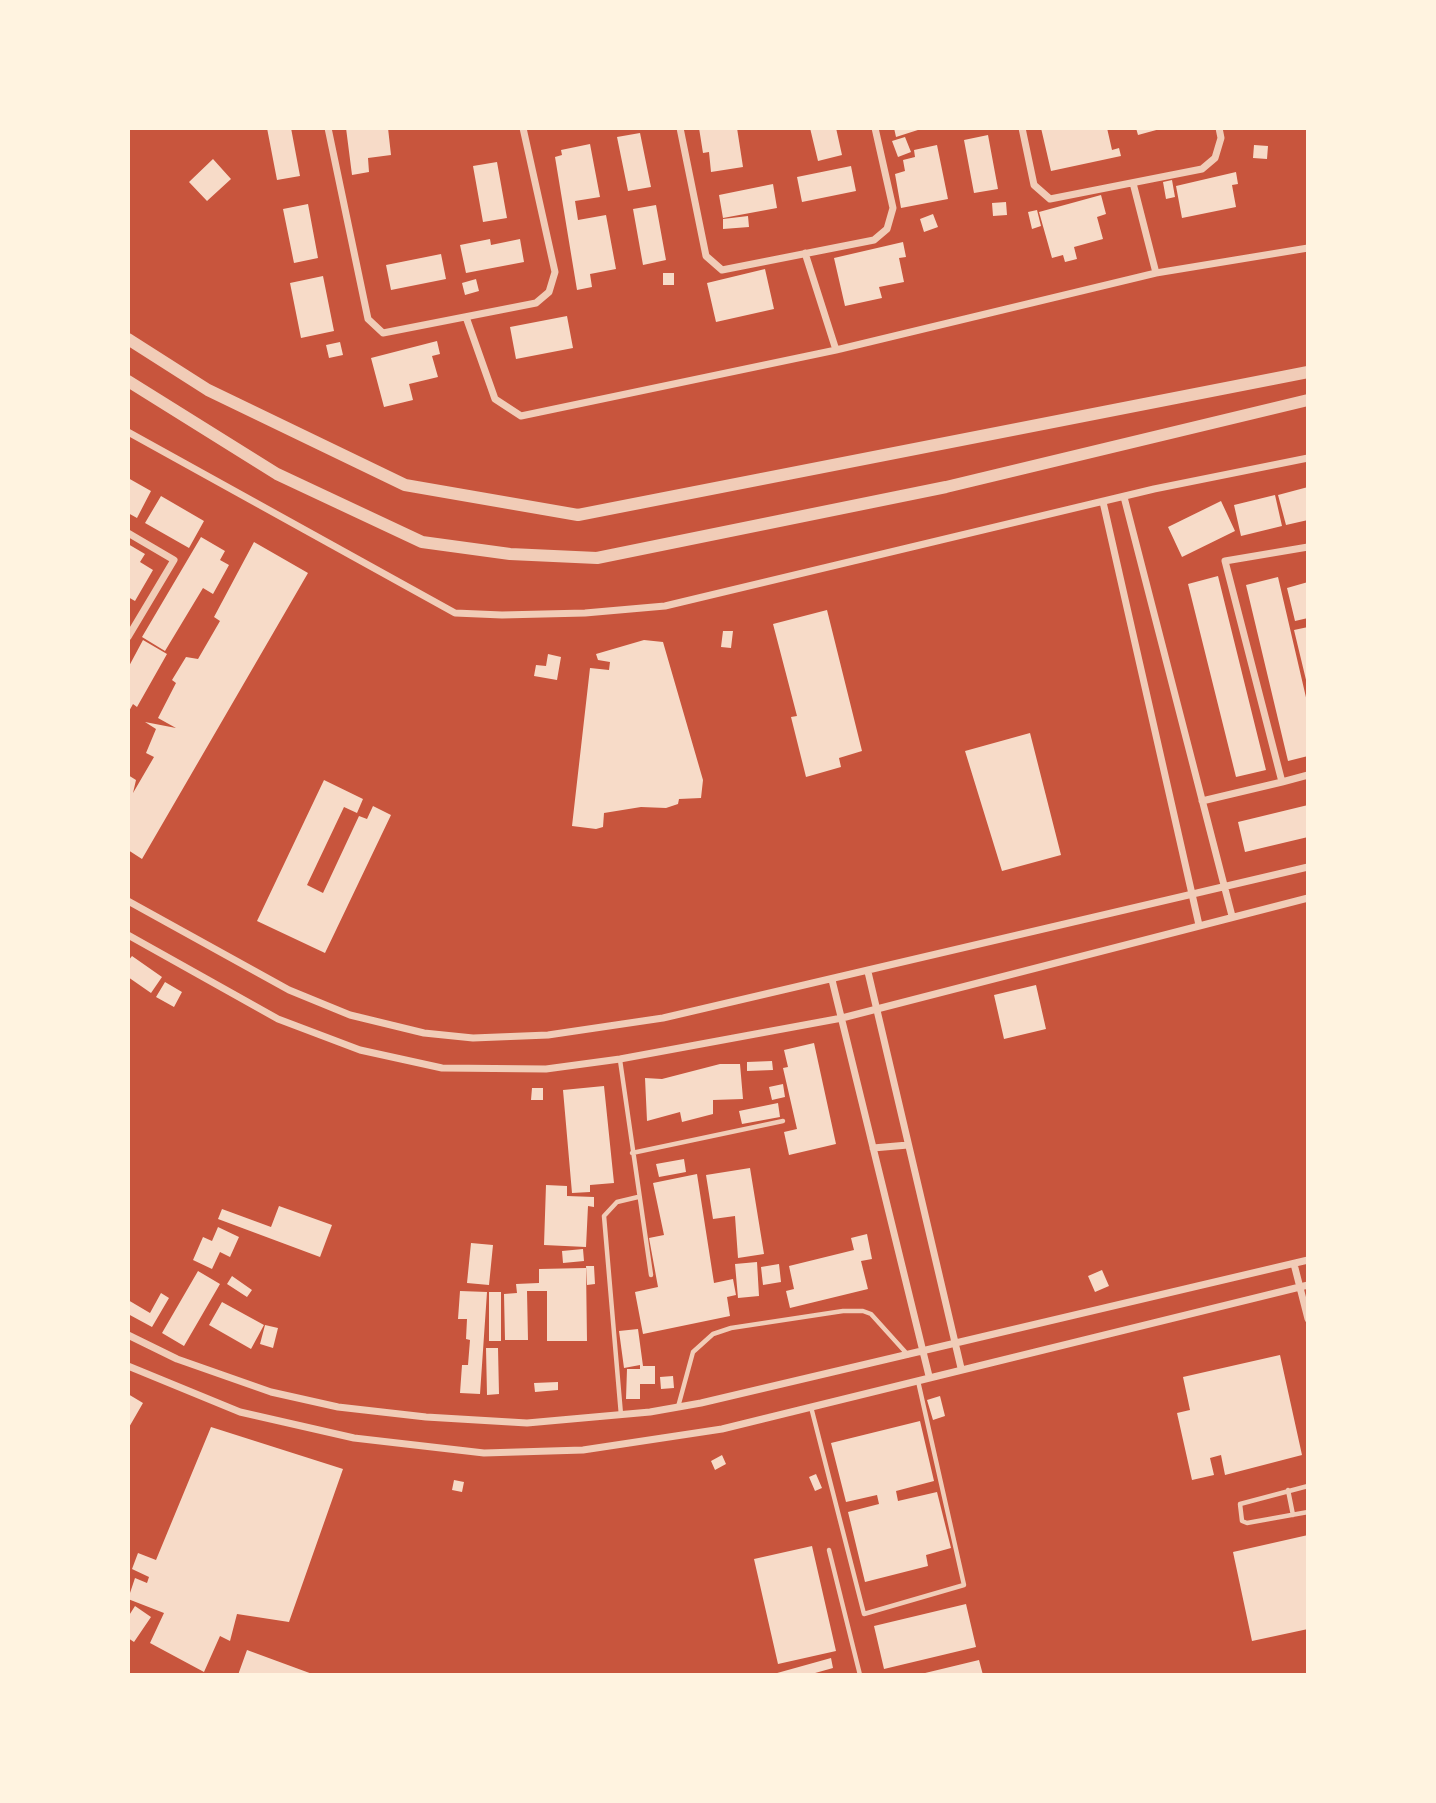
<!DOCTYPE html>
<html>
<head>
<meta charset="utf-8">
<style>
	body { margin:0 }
	#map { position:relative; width:1436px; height:1803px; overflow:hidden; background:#c8553d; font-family:"Source Sans 3",sans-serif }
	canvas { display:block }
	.frame { position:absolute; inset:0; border:130px solid #fff3e0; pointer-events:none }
</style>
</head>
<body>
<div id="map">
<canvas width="1436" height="1803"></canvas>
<div class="frame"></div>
</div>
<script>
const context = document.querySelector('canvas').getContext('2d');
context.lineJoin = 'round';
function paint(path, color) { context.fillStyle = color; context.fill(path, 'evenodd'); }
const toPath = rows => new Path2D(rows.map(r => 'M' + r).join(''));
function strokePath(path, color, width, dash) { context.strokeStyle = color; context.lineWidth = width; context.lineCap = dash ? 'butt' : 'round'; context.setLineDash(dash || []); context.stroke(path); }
paint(toPath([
	[267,128,291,128,300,176,277,180],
	[346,128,388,128,391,155,368,158,369,172,352,175],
	[699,128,737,128,743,167,711,172,709,152,703,153],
	[810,128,836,128,842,155,818,161],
	[894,128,921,128,921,129,896,137],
	[1041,128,1107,128,1112,150,1119,148,1121,156,1051,171],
	[1136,128,1160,128,1160,129,1138,135],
	[640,133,651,187,628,191,617,137],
	[988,135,998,189,974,193,964,140],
	[905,137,911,152,898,157,892,141],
	[590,144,600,197,575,201,578,220,606,215,616,269,590,274,592,287,577,290,555,157,562,155,561,150],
	[937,145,948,199,901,208,895,174,905,171,903,160,915,157,914,150],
	[1254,145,1268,146,1267,159,1253,158],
	[213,159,231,179,207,201,189,182],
	[497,162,507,218,483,222,473,166],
	[851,166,856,191,802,202,797,177],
	[1236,172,1238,184,1232,185,1236,207,1182,218,1176,186],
	[1172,180,1175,197,1166,199,1163,182],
	[773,184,777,208,723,218,719,195],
	[1101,195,1106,214,1097,217,1103,239,1074,247,1077,259,1065,262,1063,255,1052,258,1039,212],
	[1006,202,1007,215,993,216,992,203],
	[308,204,318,258,294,263,283,209],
	[656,205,666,260,643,265,633,209],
	[1037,210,1041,226,1032,229,1028,212],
	[933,214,938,227,924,232,920,219],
	[748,216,749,227,723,229,723,219],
	[490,239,491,245,520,239,524,262,466,273,460,245],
	[903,242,906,257,899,258,904,282,879,287,882,298,845,306,834,258],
	[441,254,446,279,391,290,386,265],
	[765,269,774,309,716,322,707,283],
	[663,273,674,273,674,285,663,285],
	[323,276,334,331,301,338,290,283],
	[476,279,479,291,465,295,462,283],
	[567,316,573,348,516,359,510,327],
	[437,341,440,354,432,356,438,377,409,384,413,400,384,407,371,358],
	[340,342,343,355,329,358,326,345],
	[128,478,151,491,137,518,128,513],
	[1308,487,1308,520,1286,525,1278,495],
	[1275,495,1282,526,1241,536,1234,505],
	[161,496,204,521,189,548,145,523],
	[1221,501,1235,531,1182,557,1168,527],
	[201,537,225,551,220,560,229,565,213,594,203,588,165,651,142,637],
	[254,542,308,573,142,859,128,850,128,775,136,780,133,793,154,757,146,753,156,729,145,722,176,728,158,718,176,683,172,680,186,657,198,659,220,621,214,617],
	[128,544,145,554,140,562,153,570,135,601,128,597],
	[1218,576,1266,770,1236,777,1188,584],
	[1278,577,1308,706,1308,756,1288,761,1246,585],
	[1308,582,1308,618,1295,621,1287,588],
	[827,610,862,751,839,758,841,767,806,777,791,717,797,716,773,624],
	[1308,627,1308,683,1307,684,1294,630],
	[723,631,733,631,731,648,721,647],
	[143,640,167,654,137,707,133,704,128,713,128,668],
	[644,640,663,642,703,780,701,798,679,799,678,804,666,808,641,807,604,813,603,827,596,829,572,826,590,668,609,670,610,662,598,660,596,654],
	[548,654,561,657,557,680,534,676,536,665,546,666],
	[1030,733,1061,855,1002,871,965,751],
	[324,780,363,799,357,813,344,807,307,885,323,893,359,816,367,819,373,806,391,815,325,953,257,921],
	[1308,805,1308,837,1245,852,1238,822],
	[132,956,162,977,151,993,128,977,128,961],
	[165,982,182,992,174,1007,156,997],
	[1036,985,1046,1029,1004,1039,994,995],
	[814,1043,836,1144,789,1155,784,1132,797,1129,783,1068,788,1067,784,1050],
	[772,1061,773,1070,747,1071,747,1062],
	[720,1064,740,1064,743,1099,713,1100,713,1114,682,1122,680,1112,647,1121,645,1078,662,1079],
	[783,1084,785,1097,772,1100,769,1087],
	[604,1086,614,1183,590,1185,590,1192,572,1193,563,1090],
	[532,1088,543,1088,543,1100,531,1100],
	[778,1103,780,1117,742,1124,739,1111],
	[684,1159,686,1172,659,1177,656,1164],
	[750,1168,764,1254,738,1258,735,1216,713,1219,706,1175],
	[697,1174,714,1283,733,1279,736,1295,727,1297,730,1316,643,1334,635,1292,658,1287,649,1238,664,1235,653,1183],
	[546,1185,567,1186,567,1196,594,1197,594,1207,588,1206,586,1247,544,1245],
	[279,1206,332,1225,320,1257,218,1219,222,1209,271,1227],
	[218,1227,239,1237,230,1257,220,1252,212,1269,193,1260,203,1237,212,1241],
	[867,1234,872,1259,861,1261,868,1289,790,1308,786,1291,794,1289,789,1266,854,1250,851,1238],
	[471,1243,493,1245,489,1285,467,1283],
	[583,1249,584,1261,563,1263,562,1251],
	[757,1262,759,1296,738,1298,735,1264],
	[779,1264,781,1282,763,1285,761,1267],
	[586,1266,594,1266,595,1284,587,1285],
	[586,1268,587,1341,547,1341,547,1291,527,1291,528,1340,505,1340,504,1294,517,1293,516,1284,539,1283,539,1269],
	[1102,1270,1109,1286,1095,1292,1088,1276],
	[198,1271,220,1284,184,1346,162,1333],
	[232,1276,252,1290,247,1297,227,1284],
	[460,1291,487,1292,480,1394,460,1393,462,1365,468,1365,470,1340,466,1339,467,1319,458,1319],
	[489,1292,501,1292,501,1341,489,1341],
	[161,1293,169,1298,152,1327,128,1314,128,1300,150,1313],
	[222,1302,264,1325,251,1349,209,1325],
	[265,1325,278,1328,273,1348,260,1344],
	[638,1329,643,1366,655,1366,655,1384,640,1384,640,1399,626,1399,627,1369,640,1369,640,1365,624,1368,619,1331],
	[486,1348,498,1348,499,1394,487,1395],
	[1280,1355,1302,1455,1225,1475,1221,1455,1210,1458,1214,1475,1192,1480,1177,1413,1190,1410,1183,1377],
	[673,1376,674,1388,661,1389,660,1377],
	[558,1382,558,1390,535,1392,534,1383],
	[128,1394,143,1403,128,1429],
	[940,1396,945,1416,933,1420,927,1400],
	[920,1421,934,1481,896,1491,898,1501,937,1492,951,1548,926,1555,928,1566,865,1582,848,1512,879,1504,877,1495,846,1502,831,1443],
	[211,1427,343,1469,289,1622,237,1614,230,1641,220,1636,204,1672,150,1643,164,1613,128,1599,135,1578,147,1583,149,1577,132,1569,138,1553,156,1560],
	[722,1455,726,1464,715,1470,711,1461],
	[816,1474,822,1488,815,1491,809,1477],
	[454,1480,464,1482,462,1492,452,1490],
	[1308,1535,1308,1629,1252,1641,1233,1552],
	[812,1546,836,1651,778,1664,754,1559],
	[966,1604,976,1647,884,1669,874,1626],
	[135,1606,151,1617,134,1642,128,1638,128,1617],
	[247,1650,315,1675,238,1675],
	[831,1658,833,1668,808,1675,770,1675],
	[979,1660,983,1675,921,1675,921,1674]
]), '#f7dbc8');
strokePath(toPath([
	[620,1060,651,1275],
	[632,1153,783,1121],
	[678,1407,693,1352,713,1334,731,1328,843,1311,863,1311,871,1314,908,1355],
	[811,1407,864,1614,964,1585,918,1381],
	[621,1415,604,1216,617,1202,638,1197],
	[1308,1486,1240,1504,1242,1521,1247,1523,1308,1512],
	[1288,1490,1293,1515],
	[829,1550,860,1675]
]), '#f1ccb7', 4.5);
strokePath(toPath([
	[328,128,368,319,383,333,536,303,549,292,555,272,523,128],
	[680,128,706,256,722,270,874,240,887,229,893,208,875,128],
	[1022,128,1034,185,1050,199,1202,169,1215,158,1221,138,1219,128],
	[1133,183,1156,273],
	[805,253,836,350],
	[466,317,495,399,521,416,836,350,1156,273,1308,248],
	[128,432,455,613,502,615,585,613,665,606,1154,489,1308,458],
	[1124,497,1232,916],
	[1103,502,1199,925],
	[128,533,174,560,128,637],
	[1308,547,1225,561,1282,782,1308,775],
	[1202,801,1282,782],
	[128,901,289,990,350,1015,424,1033,473,1038,548,1035,663,1018,1308,867],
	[128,935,278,1019,360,1050,442,1068,546,1069,620,1059,842,1018,1308,898],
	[868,972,961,1368],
	[832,980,929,1376],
	[873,1148,908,1145],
	[1294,1264,1308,1319],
	[128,1335,177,1359,271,1392,338,1407,426,1417,527,1423,650,1412,701,1403,1308,1260],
	[128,1366,240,1412,354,1438,484,1453,583,1450,722,1429,1308,1285]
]), '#f1ccb7', 7);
strokePath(toPath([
	[128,339,208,390,405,485,578,515,1308,372],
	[128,381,277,474,422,542,510,554,597,558,946,487,1308,400]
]), '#f1ccb7', 12);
</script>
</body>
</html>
